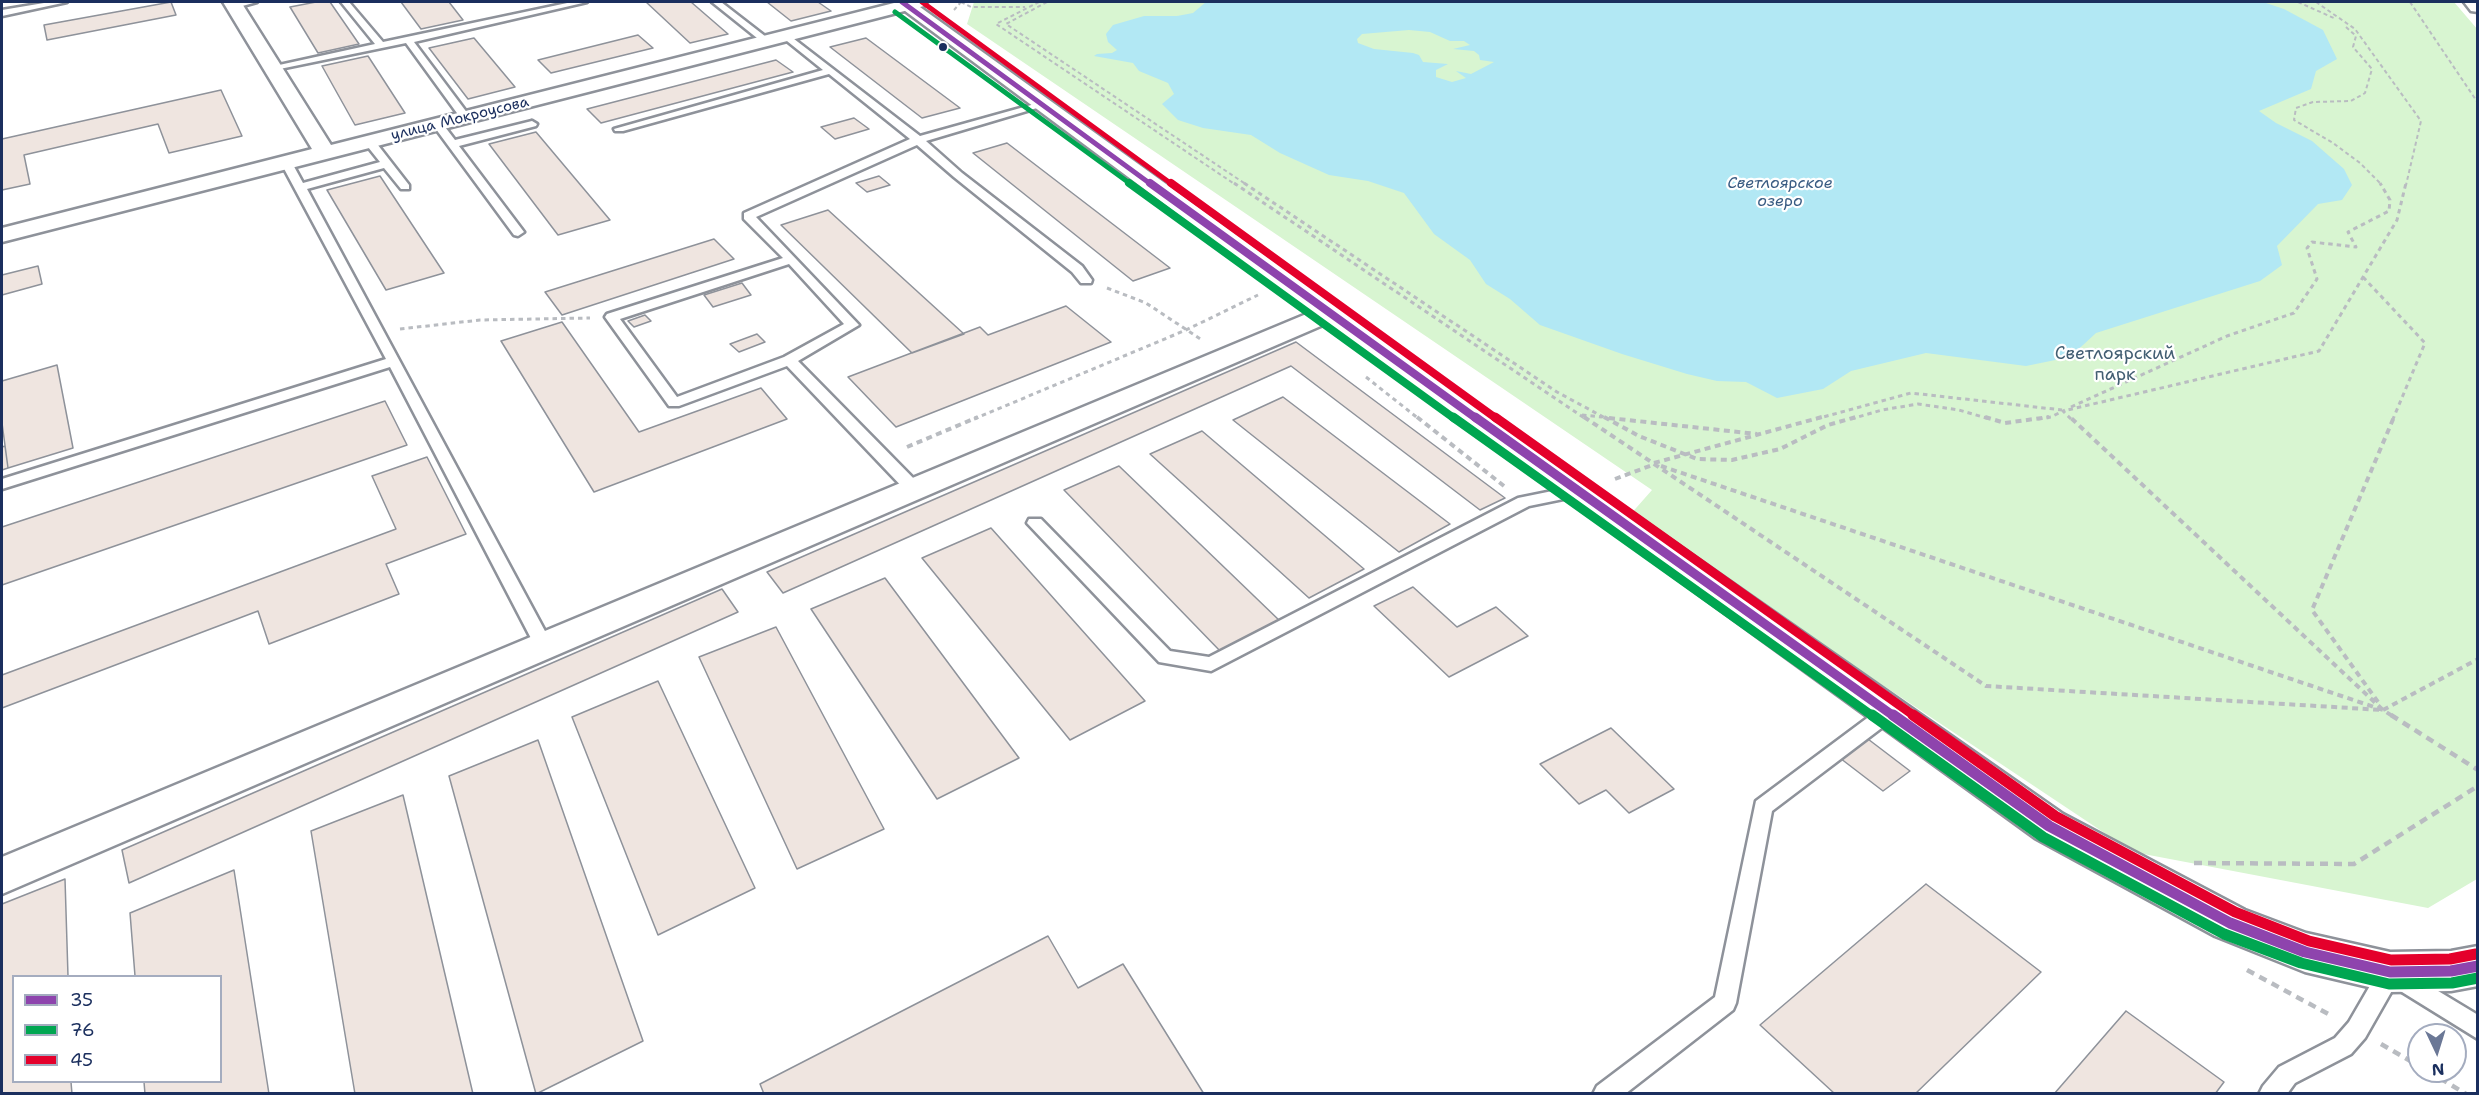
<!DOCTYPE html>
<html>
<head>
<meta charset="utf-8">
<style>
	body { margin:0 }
	#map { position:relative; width:2479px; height:1095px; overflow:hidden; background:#fff; font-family:"Shantell Sans",sans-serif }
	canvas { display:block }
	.frame { position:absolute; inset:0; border:3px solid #1b2f5e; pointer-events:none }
	.legend { position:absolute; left:12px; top:975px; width:210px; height:108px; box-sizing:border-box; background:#fff; border:2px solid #a4acbf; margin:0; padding:8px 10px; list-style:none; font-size:18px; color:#1b2f5e }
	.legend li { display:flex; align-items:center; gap:12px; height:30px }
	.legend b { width:30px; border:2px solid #a4acbf }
	.north { position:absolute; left:2407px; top:1023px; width:60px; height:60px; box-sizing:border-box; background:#fff; border:2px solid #a4acbf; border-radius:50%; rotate:176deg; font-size:16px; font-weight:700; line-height:24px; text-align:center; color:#1b2f5e }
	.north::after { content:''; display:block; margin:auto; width:21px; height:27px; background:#6b7896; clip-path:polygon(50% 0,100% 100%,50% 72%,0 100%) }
</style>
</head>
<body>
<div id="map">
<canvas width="2479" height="1095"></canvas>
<div class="frame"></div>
<ul class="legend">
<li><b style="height:8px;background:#8e44ad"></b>35</li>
<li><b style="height:8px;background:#00a651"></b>76</li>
<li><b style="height:8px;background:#e4002b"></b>45</li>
</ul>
<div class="north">N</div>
</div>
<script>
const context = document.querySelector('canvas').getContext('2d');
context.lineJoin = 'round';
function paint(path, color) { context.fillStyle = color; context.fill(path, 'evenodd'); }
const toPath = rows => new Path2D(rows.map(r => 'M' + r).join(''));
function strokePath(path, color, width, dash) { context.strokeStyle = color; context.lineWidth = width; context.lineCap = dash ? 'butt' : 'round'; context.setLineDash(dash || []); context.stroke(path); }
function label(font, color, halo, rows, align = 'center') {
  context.font = font + ' "Shantell Sans",sans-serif'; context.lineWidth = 4.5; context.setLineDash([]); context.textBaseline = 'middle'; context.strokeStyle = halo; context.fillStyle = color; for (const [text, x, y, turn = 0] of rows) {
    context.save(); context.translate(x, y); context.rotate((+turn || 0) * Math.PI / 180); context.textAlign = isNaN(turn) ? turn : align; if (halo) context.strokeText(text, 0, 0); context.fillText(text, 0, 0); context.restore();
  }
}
paint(toPath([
	[974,2,2454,2,2478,30,2477,879,2428,908,2133,852,1629,516,1652,490,967,24]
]), '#d8f5d1');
paint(toPath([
	[1206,2,2263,2,2284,9,2323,30,2337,59,2316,71,2311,89,2259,111,2276,123,2312,141,2344,169,2352,185,2342,200,2318,204,2277,246,2282,265,2260,281,2096,333,2070,357,2026,366,1926,353,1851,371,1823,389,1777,398,1746,382,1717,381,1687,374,1622,354,1540,325,1510,299,1486,284,1470,260,1434,234,1404,193,1368,181,1329,175,1280,153,1251,135,1203,128,1178,120,1162,104,1174,94,1168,83,1139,71,1133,63,1094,56,1097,54,1112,53,1117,50,1108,42,1106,34,1113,25,1144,16,1177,16,1193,13],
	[1409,30,1430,32,1450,41,1464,41,1470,45,1453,49,1474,51,1479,55,1480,60,1494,62,1471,74,1456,71,1466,78,1452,82,1436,77,1436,70,1448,64,1423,62,1419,55,1413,53,1374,49,1358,43,1357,39,1362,34]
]), '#b2e8f4');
const building = toPath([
	[171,2,176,15,47,40,44,25,171,2],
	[316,2,330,2,359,44,318,53,290,7,316,2],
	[401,2,449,2,463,20,421,29,401,2],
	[646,2,691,2,728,34,690,43,646,2],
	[767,2,818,2,831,11,791,21,767,2],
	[638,35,653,48,551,73,538,60,638,35],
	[474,38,515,87,468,99,429,48,474,38],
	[866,38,960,108,922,118,830,47,866,38],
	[368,56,405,113,355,125,322,66,368,56],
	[776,60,793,72,601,123,587,109,776,60],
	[221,90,242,136,169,153,158,124,24,155,30,184,2,190,2,139,221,90],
	[854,118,869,129,835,139,821,127,854,118],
	[536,132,610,220,558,235,489,144,536,132],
	[1007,143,1170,268,1133,281,973,153,1007,143],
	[380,176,444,273,386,290,327,190,380,176],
	[879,176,890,185,867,192,856,183,879,176],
	[828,210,964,334,912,353,781,225,828,210],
	[714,239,734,259,562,315,545,292,714,239],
	[38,266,42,284,2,295,2,275,38,266],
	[742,283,751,295,713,307,704,295,742,283],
	[1066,306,1111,342,896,427,848,377,980,327,988,335,1066,306],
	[645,315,651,321,634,327,628,321,645,315],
	[562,322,639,432,761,388,787,419,594,492,501,341,562,322],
	[757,334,765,342,739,352,730,344,757,334],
	[1296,342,1505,498,1480,510,1291,366,783,593,767,572,1296,342],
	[57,365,73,448,8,468,2,423,2,381,57,365],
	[1283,397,1450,524,1399,552,1233,420,1283,397],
	[385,401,407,445,2,585,2,527,385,401],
	[1202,431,1364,569,1309,598,1150,454,1202,431],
	[5,446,8,468,2,470,2,447,5,446],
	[427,457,466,534,386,564,399,594,269,644,258,611,2,708,2,675,396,529,372,476,427,457],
	[1119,466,1281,622,1222,653,1064,490,1119,466],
	[991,528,1145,701,1070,740,922,558,991,528],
	[885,578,1019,758,937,799,811,609,885,578],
	[1413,587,1457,627,1496,607,1528,636,1449,677,1374,606,1413,587],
	[722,589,738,612,129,883,122,850,722,589],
	[776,627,884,829,797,869,699,657,776,627],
	[658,681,755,888,658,935,572,717,658,681],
	[1611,728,1674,789,1629,813,1606,790,1579,804,1540,764,1611,728],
	[1864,736,1910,771,1883,791,1836,755,1864,736],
	[538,740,643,1041,536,1094,449,776,538,740],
	[403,795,473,1094,355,1094,311,831,403,795],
	[234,870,269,1094,145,1094,144,1082,220,1082,220,976,135,976,130,913,234,870],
	[65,879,68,976,14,976,14,1082,71,1082,72,1094,2,1094,2,904,65,879],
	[1926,884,2041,972,1915,1094,1835,1094,1760,1025,1926,884],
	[1048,936,1078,988,1123,964,1204,1094,764,1094,760,1084,1048,936],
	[2126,1011,2224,1082,2215,1094,2054,1094,2126,1011]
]);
paint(building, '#efe5e0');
strokePath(building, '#8e929a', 1.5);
const lane = toPath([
	[50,2,67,2,2,16,2,10,50,2],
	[239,2,257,2,235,8,230,5,239,2],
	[341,2,349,2,383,42,572,2,587,2,414,42,471,118,466,121,462,120,406,43,270,71,270,67,375,44,341,2],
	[712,2,721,2,770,40,762,42,712,2],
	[785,32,920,136,1042,102,1047,105,926,141,962,173,1082,266,1092,280,1091,283,1081,283,1072,272,954,177,917,145,756,217,859,325,798,361,920,485,922,489,920,493,908,493,787,366,679,406,669,406,605,317,607,314,783,258,744,219,744,213,910,139,829,74,623,131,615,131,614,129,823,70,782,37,780,35,785,32],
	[789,264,844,324,784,357,677,397,620,319,789,264],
	[532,121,537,124,536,126,459,146,524,232,518,236,514,235,433,125,434,123,442,123,455,140,532,121],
	[370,139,374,140,409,185,409,189,401,189,384,168,307,189,553,646,550,651,544,652,538,651,535,646,390,367,2,489,2,479,386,359,281,163,283,161,291,161,303,183,380,162,364,142,370,139],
	[1577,486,1585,491,1583,495,1529,506,1211,671,1159,662,1027,523,1029,519,1041,519,1170,651,1209,657,1518,498,1577,486],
	[1889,705,1896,707,1898,712,1896,717,1772,811,1736,1003,1733,1010,1625,1094,1593,1094,1597,1086,1715,997,1756,801,1882,707,1889,705],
	[2390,962,2478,1015,2478,1039,2394,987,2365,1038,2351,1054,2295,1083,2287,1094,2259,1094,2263,1086,2279,1067,2335,1038,2349,1022,2382,965,2390,962]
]);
const street = toPath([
	[223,2,241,2,331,145,898,2,927,2,924,6,2,242,2,228,312,149,223,2],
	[2464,2,2478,2,2478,12,2471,11,2464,2],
	[1328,305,1337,307,1341,313,1337,319,2,894,2,857,1328,305]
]);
const secondary = toPath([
	[893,2,913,2,1337,307,2063,814,2245,910,2306,933,2390,952,2451,951,2478,946,2478,986,2451,991,2390,992,2305,972,2215,936,2035,838,1319,319,893,2]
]);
strokePath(lane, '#8e929a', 5);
strokePath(street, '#8e929a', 5);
strokePath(secondary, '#8e929a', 5);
strokePath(toPath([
	[961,2,971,7,1025,7],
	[1039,2,996,24,1236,185],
	[1047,2,1006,24,1247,185],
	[2298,2,2336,19],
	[2316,2,2355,29,2421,121,2406,185],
	[2410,2,2478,103],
	[954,10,961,2],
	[2346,27,2356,36,2353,47,2372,69,2365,93,2351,101,2313,102,2296,108,2294,120,2333,143,2360,163,2382,185]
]), '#b9bcc1', 2, [4, 3]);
strokePath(toPath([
	[1234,183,1586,419],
	[1244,183,1557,392,1607,419],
	[2363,277,2425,343,2393,419],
	[1107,288,1146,303,1202,340],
	[400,329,480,320,590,318],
	[1366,377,1419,419],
	[2071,407,2227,336,2294,313,2317,279,2307,248,2312,242,2356,247,2348,232,2389,211,2390,200,2380,183],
	[1582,415,1602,417],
	[1609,418,1616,419],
	[974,419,1186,330,1258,295],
	[1816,419,1911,393,2062,410],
	[1851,419,1882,410,1918,404,1959,410,1990,419],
	[2038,419,2051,417,2065,410],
	[2071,419,2063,411,2319,351,2397,220,2406,183]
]), '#b9bcc1', 3, [4.5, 4]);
strokePath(toPath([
	[1417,417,1504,486],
	[1584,417,1986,686,2383,710,2070,417],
	[1604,417,1639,436,1697,459,1732,460,1780,449,1828,425,1856,417],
	[1985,417,2005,423,2049,417],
	[1609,418,1757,434],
	[907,447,978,417],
	[1654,463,1822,417],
	[1661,466,2383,710,2394,717],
	[1615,479,1655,464],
	[2378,702,2312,610,2394,417],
	[2383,710,2478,659]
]), '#b9bcc1', 4, [6, 4.5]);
strokePath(toPath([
	[2391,715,2478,770],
	[2194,863,2354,864,2478,786],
	[2247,970,2332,1016],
	[2381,1044,2419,1066],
	[2428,1071,2466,1094]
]), '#b9bcc1', 4.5, [8, 6]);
paint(lane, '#fff');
paint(street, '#fff');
paint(secondary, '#fff');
strokePath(toPath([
	[902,2,1152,185]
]), '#8e44ad', 5);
strokePath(toPath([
	[1150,183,1477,419]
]), '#8e44ad', 8);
strokePath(toPath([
	[1475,417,1895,717]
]), '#8e44ad', 9);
strokePath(toPath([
	[1893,715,2049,826,2230,923,2305,952,2390,972,2451,971,2478,966]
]), '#8e44ad', 11);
strokePath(toPath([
	[895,12,1132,185]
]), '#00a651', 5);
strokePath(toPath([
	[1129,183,1455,419]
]), '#00a651', 8);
strokePath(toPath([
	[1453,417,1874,717]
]), '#00a651', 9);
strokePath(toPath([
	[1872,715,2043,837,2224,934,2301,963,2389,984,2452,983,2478,978]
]), '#00a651', 11);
strokePath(toPath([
	[922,2,1173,185]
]), '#e4002b', 5);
strokePath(toPath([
	[1171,183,1497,419]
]), '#e4002b', 8);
strokePath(toPath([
	[1495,417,1916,717]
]), '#e4002b', 9);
strokePath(toPath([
	[1913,715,2055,816,2235,912,2309,941,2391,960,2450,959,2476,954]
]), '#e4002b', 11);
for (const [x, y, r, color] of [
	[943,47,5,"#1b2f5e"]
]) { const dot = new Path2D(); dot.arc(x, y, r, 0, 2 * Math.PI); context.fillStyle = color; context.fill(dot); strokePath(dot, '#fff', 2); }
label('15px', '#1b2f5e', '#fff', [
	["улица Мокроусова",460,119,-14]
]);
label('italic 16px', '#385b82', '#fff', [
	["Светлоярское",1780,184],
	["озеро",1780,202]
]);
label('18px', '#425e72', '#fff', [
	["Светлоярский",2115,354],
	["парк",2115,375]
]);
</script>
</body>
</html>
